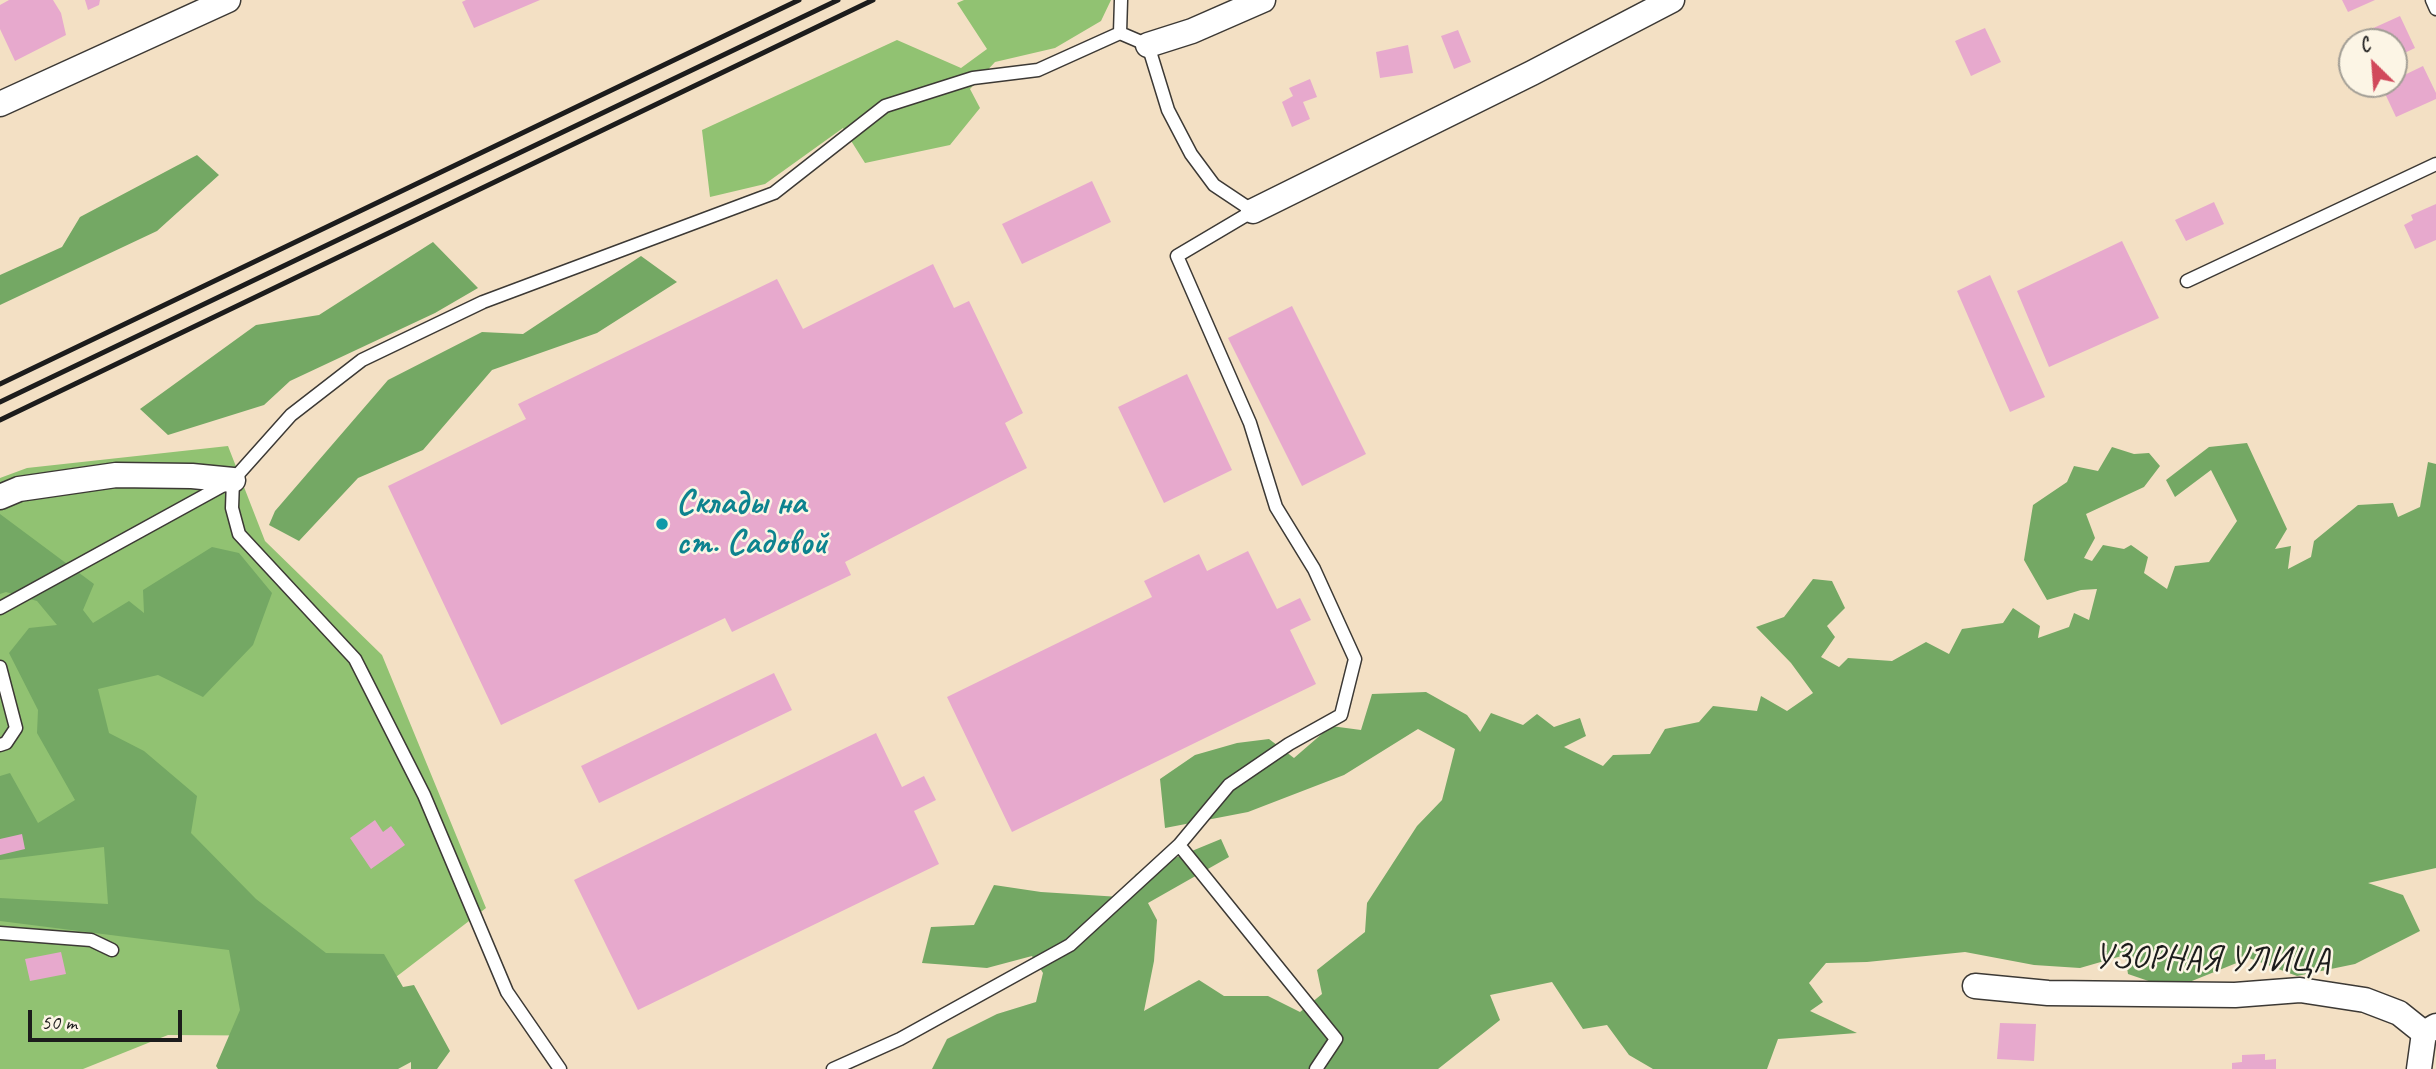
<!DOCTYPE html>
<html>
<head>
<meta charset="utf-8">
<style>
	body { margin:0 }
	#map { position:relative; width:2436px; height:1069px; overflow:hidden; background:#f3e0c4; font-family:Caveat,sans-serif }
	canvas { display:block }
	.north { position:absolute; left:2338px; top:28px; width:70px; height:70px; box-sizing:border-box; background:#fcf5e5; border:2px solid #a29e95; border-radius:50%; rotate:335deg; font-size:19px; font-weight:700; line-height:28px; text-align:center; color:#1c1c1c }
	.north::after { content:''; display:block; margin:auto; width:24px; height:32px; background:#d1495b; clip-path:polygon(50% 0,100% 100%,50% 72%,0 100%) }
	.scale { position:absolute; left:28px; top:1010px; width:154px; height:32px; box-sizing:border-box; border:4px solid #1c1c1c; border-top:0; padding-left:9px; font-size:21px; line-height:24px; white-space:nowrap; color:#1c1c1c; -webkit-text-stroke:5px #fcf5e5; paint-order:stroke }
</style>
</head>
<body>
<div id="map">
<canvas width="2436" height="1069"></canvas>
<div class="north">С</div>
<div class="scale">50 m</div>
</div>
<script>
const context = document.querySelector('canvas').getContext('2d');
context.lineJoin = 'round';
function paint(path, color) { context.fillStyle = color; context.fill(path, 'evenodd'); }
const toPath = rows => new Path2D(rows.map(r => 'M' + r).join(''));
function strokePath(path, color, width, dash) { context.strokeStyle = color; context.lineWidth = width; context.lineCap = dash ? 'butt' : 'round'; context.setLineDash(dash || []); context.stroke(path); }
function label(font, color, halo, rows, align = 'center') {
  context.font = font + ' Caveat,sans-serif'; context.lineWidth = 5; context.setLineDash([]); context.textBaseline = 'middle'; context.strokeStyle = halo; context.fillStyle = color; for (const [text, x, y, turn = 0] of rows) {
    context.save(); context.translate(x, y); context.rotate((+turn || 0) * Math.PI / 180); context.textAlign = isNaN(turn) ? turn : align; if (halo) context.strokeText(text, 0, 0); context.fillText(text, 0, 0); context.restore();
  }
}
paint(toPath([
	[964,0,1111,0,1101,21,1055,48,995,62,970,89,980,108,950,145,865,163,843,128,765,184,710,197,702,130,897,40,961,68,987,49,957,3],
	[228,446,265,541,382,655,486,908,319,1036,168,1035,83,1069,0,1069,0,478,27,468]
]), '#91c272');
paint(toPath([
	[197,155,219,175,157,231,0,305,0,275,62,247,80,217],
	[433,242,478,288,435,313,290,381,264,405,168,435,140,409,256,325,319,315],
	[641,256,677,282,597,333,492,370,423,450,358,478,299,541,269,525,275,511,388,380,482,332,523,334],
	[2247,443,2287,529,2275,549,2291,546,2288,569,2311,557,2314,541,2358,505,2393,503,2398,517,2420,507,2428,462,2436,464,2436,868,2368,883,2403,895,2420,931,2355,964,2297,976,2249,958,2172,989,2128,974,2125,955,2080,968,2034,965,1965,952,1867,962,1826,963,1809,983,1823,1002,1810,1011,1857,1033,1778,1039,1767,1069,1653,1069,1629,1055,1607,1025,1583,1029,1552,982,1490,995,1500,1020,1438,1069,932,1069,947,1039,997,1014,1036,1002,1043,973,1032,956,987,968,922,963,931,927,974,925,994,885,1041,892,1120,897,1136,874,1221,839,1229,857,1148,903,1157,920,1154,961,1144,1011,1199,980,1224,996,1268,996,1300,1012,1322,994,1317,970,1365,932,1367,903,1417,826,1442,800,1455,749,1418,729,1344,775,1248,812,1165,828,1160,779,1195,755,1237,743,1269,739,1294,758,1331,726,1361,730,1372,694,1426,692,1467,715,1480,732,1491,713,1523,725,1537,714,1554,727,1580,718,1586,736,1564,747,1603,766,1613,755,1650,754,1665,729,1699,722,1713,706,1757,711,1761,696,1787,711,1813,693,1791,663,1756,627,1784,617,1813,579,1832,581,1845,608,1827,626,1835,637,1821,657,1839,667,1848,658,1892,661,1926,642,1949,654,1962,629,2003,623,2013,608,2040,626,2038,638,2069,627,2074,613,2089,620,2097,589,2081,590,2047,600,2024,560,2033,505,2067,482,2074,466,2098,471,2112,447,2134,454,2149,453,2160,466,2144,487,2086,514,2095,538,2084,558,2092,561,2103,545,2124,549,2131,545,2148,557,2144,573,2167,589,2175,566,2209,562,2237,521,2211,470,2175,497,2166,480,2209,447],
	[0,514,94,584,83,610,93,623,129,601,144,613,143,590,212,547,239,553,272,593,253,645,203,697,158,675,98,689,109,733,144,751,197,796,191,833,256,899,326,953,384,954,403,987,414,985,450,1051,437,1069,411,1069,411,1062,398,1069,218,1069,216,1066,240,1010,229,950,0,921,0,898,108,904,104,847,0,860,0,776,10,773,38,823,75,800,37,733,38,710,9,653,29,628,57,625,37,601,6,592,0,594]
]), '#74a864');
paint(toPath([
	[9,0,53,0,61,13,66,35,15,61,0,29,0,5],
	[85,0,100,0,99,5,88,10],
	[466,0,540,0,474,28,462,2],
	[2342,0,2375,0,2348,12],
	[2400,16,2415,48,2394,58,2394,42,2362,42,2358,35],
	[1985,28,2001,62,1971,76,1955,41],
	[1458,30,1471,62,1454,69,1441,36],
	[1408,45,1413,73,1380,78,1376,52],
	[2423,66,2436,93,2436,99,2396,117,2381,85,2394,84,2394,80],
	[1310,79,1317,97,1303,102,1310,119,1292,127,1282,102,1293,96,1289,88],
	[1092,181,1111,222,1022,264,1002,224],
	[2214,202,2224,224,2186,241,2175,220],
	[2436,204,2436,240,2415,249,2404,225,2413,220,2411,215],
	[2122,241,2159,318,2049,367,2017,291],
	[933,264,954,308,969,301,1023,413,1005,423,1027,468,845,562,851,575,732,632,725,618,501,725,388,486,526,419,518,404,777,279,803,329],
	[1990,275,2045,397,2010,412,1957,291],
	[1292,306,1366,454,1302,486,1228,338],
	[1187,374,1232,470,1164,503,1118,407],
	[1248,551,1277,609,1300,598,1311,620,1290,630,1316,684,1012,832,947,697,1152,597,1144,581,1199,554,1207,571],
	[774,673,792,710,599,803,581,766],
	[876,733,902,787,924,776,936,800,914,811,939,864,638,1010,574,880],
	[375,820,383,832,391,826,405,845,371,869,350,838],
	[22,834,25,849,0,855,0,839],
	[61,952,66,974,30,981,25,959],
	[2000,1023,2036,1024,2034,1061,1997,1059],
	[2265,1054,2265,1060,2276,1059,2276,1069,2232,1069,2232,1063,2242,1062,2242,1055]
]), '#e7a9cd');
const service = toPath([
	[2432,0,2436,9],
	[1120,33,1121,0],
	[2187,281,2436,164],
	[233,480,232,508,239,534,355,659,424,795,507,992,560,1069],
	[0,608,233,480,291,415,362,360,483,302,774,193,885,106,973,78,1038,70,1120,33,1148,45,1168,110,1191,154,1214,185,1253,211,1177,256,1250,423,1276,507,1314,569,1355,659,1341,715,1289,744,1229,785,1179,845,1070,945,900,1039,833,1069],
	[0,667,16,728,6,743,0,745],
	[1179,845,1336,1039,1316,1069],
	[0,933,91,940,112,950]
]);
const minor = toPath([
	[1148,45,1192,31,1263,0],
	[0,104,228,0],
	[1253,211,1532,73,1672,0],
	[0,497,19,489,116,475,192,476,233,480],
	[1975,986,2048,993,2235,995,2300,990,2365,1000,2399,1013,2424,1033,2436,1026],
	[2419,1069,2424,1033]
]);
strokePath(service, '#3c3935', 15);
strokePath(minor, '#3c3935', 27);
strokePath(service, '#fff', 12);
strokePath(minor, '#fff', 24);
strokePath(toPath([
	[0,384,799,0],
	[0,402,838,0],
	[0,420,873,0]
]), '#1c1c1c', 5);
for (const [x, y, r, color] of [
	[662,524,7,"#0f9aa8"]
]) { const dot = new Path2D(); dot.arc(x, y, r, 0, 2 * Math.PI); context.fillStyle = color; context.fill(dot); strokePath(dot, '#fcf5e5', 2.5); }
label('bold 35px', '#0d838f', '#fcf5e5', [
	["Склады на",676,504],
	["ст. Садовой",676,544]
], 'left');
label('35px', '#1c1c1c', '#fcf5e5', [
	["УЗОРНАЯ УЛИЦА",2212,960,1]
]);
</script>
</body>
</html>
